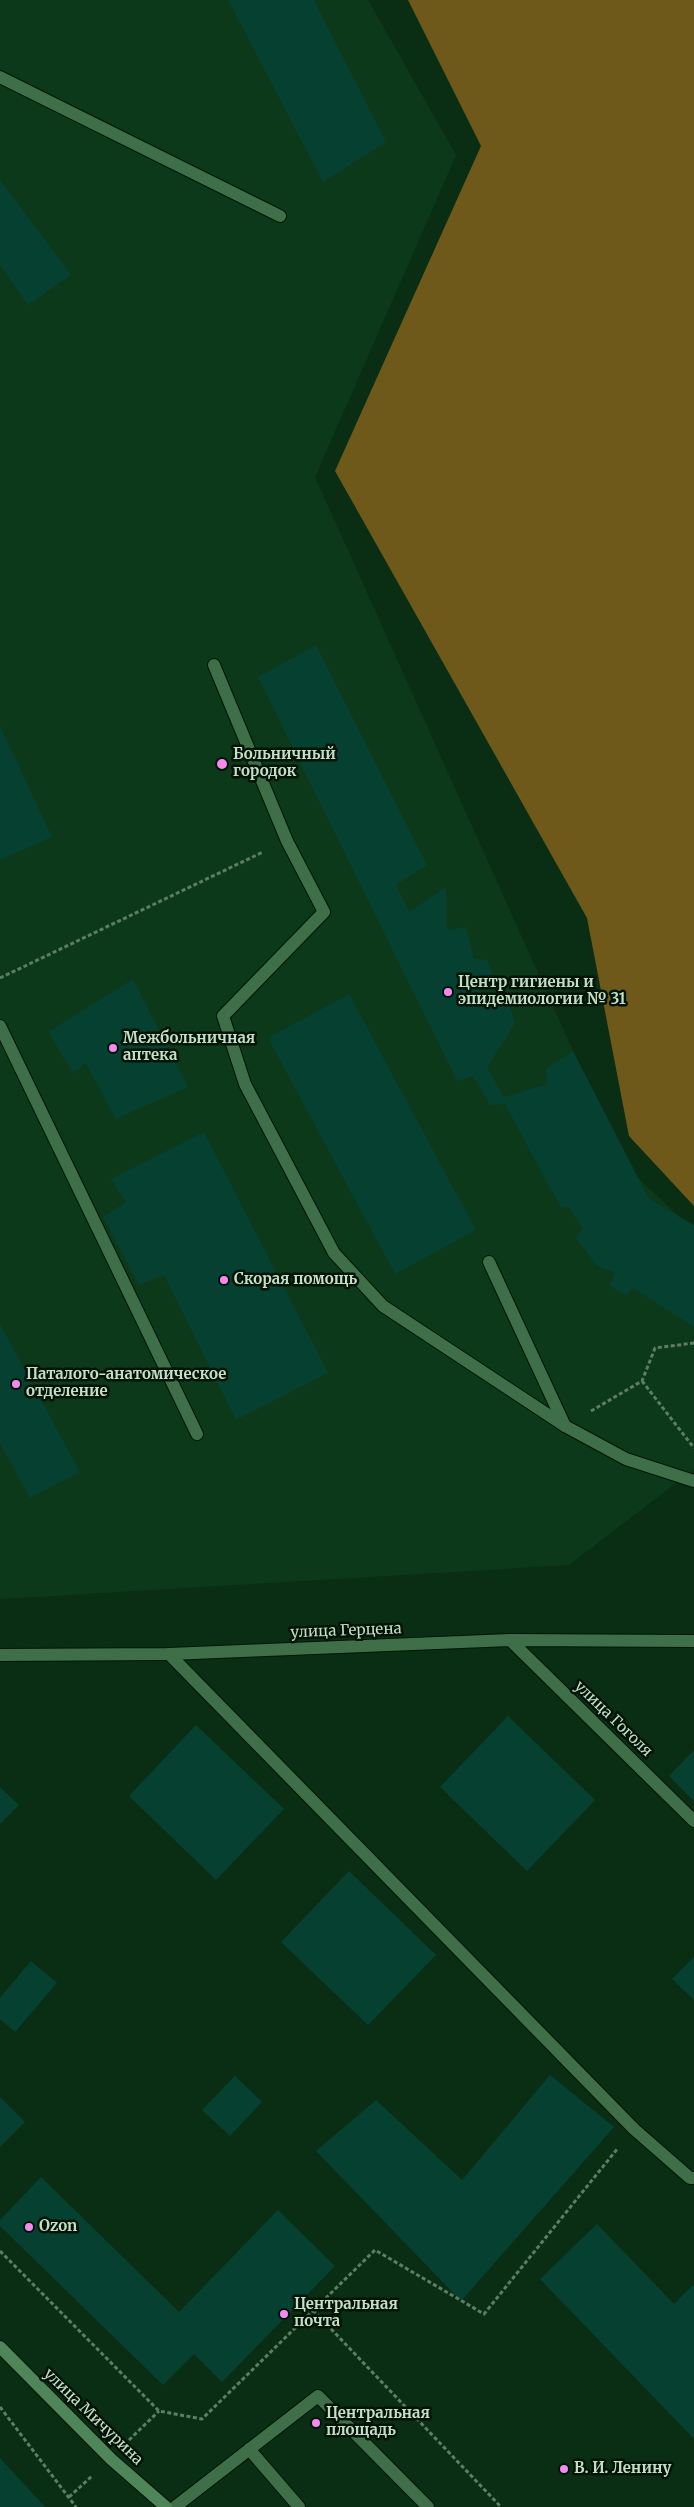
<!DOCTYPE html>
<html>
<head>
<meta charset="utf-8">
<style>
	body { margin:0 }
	canvas { display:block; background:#092e14 }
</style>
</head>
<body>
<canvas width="694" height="2507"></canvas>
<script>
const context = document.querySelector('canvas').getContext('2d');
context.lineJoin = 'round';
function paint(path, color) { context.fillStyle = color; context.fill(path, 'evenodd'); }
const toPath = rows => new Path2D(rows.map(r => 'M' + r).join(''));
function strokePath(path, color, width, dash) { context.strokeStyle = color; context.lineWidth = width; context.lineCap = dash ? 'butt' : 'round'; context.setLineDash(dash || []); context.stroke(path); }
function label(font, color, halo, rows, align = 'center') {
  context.font = font + ' Merriweather,serif'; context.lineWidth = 5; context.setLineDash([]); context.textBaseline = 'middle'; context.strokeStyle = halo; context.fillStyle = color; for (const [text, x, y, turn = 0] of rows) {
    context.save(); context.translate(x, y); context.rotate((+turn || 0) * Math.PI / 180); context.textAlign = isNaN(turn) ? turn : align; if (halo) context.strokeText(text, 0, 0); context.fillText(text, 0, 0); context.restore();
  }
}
paint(toPath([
	[0,0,368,0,456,155,315,477,573,1051,635,1175,694,1231,694,1469,569,1565,0,1599]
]), '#0d391b');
paint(toPath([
	[408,0,694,0,694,1206,629,1136,587,918,335,471,481,146]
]), '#6e591a');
paint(toPath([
	[228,0,314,0,386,142,323,182],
	[0,180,71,275,28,305,0,265],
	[316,645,427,865,396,885,409,912,446,887,447,930,466,927,474,959,487,960,492,974,476,984,487,1002,508,1000,515,1024,487,1067,504,1097,547,1084,546,1069,573,1051,649,1199,694,1225,694,1327,633,1288,626,1295,610,1286,615,1272,598,1267,576,1238,583,1229,569,1207,561,1208,505,1104,490,1105,473,1076,457,1081,258,677],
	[0,726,52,837,0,860],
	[133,979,188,1087,116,1119,86,1063,73,1073,48,1032],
	[349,994,476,1230,395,1274,268,1038],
	[204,1132,328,1373,236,1420,164,1275,139,1285,103,1217,126,1202,111,1179],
	[0,1324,80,1472,30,1498,0,1443],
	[508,1716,595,1800,527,1871,440,1787],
	[196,1725,284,1809,216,1880,129,1796],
	[694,1750,694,1801,669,1776],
	[0,1787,19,1805,0,1824],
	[349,1871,436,1955,368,2025,281,1942],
	[694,1957,694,2000,672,1979],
	[31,1961,57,1983,15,2032,0,2019,0,1998],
	[550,2075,614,2127,461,2301,316,2151,376,2100,462,2180],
	[235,2076,262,2102,230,2136,202,2110],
	[0,2097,25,2122,0,2147],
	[41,2177,179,2312,278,2210,335,2266,222,2382,194,2354,163,2385,0,2226,0,2220],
	[597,2224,674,2304,694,2284,694,2439,540,2279],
	[0,2458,45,2507,0,2507]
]), '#064030');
const lane = toPath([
	[0,77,280,216],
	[214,665,287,841,324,912,223,1016,245,1084,334,1253,383,1306,565,1426],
	[0,1026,197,1434],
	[169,1654,634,2129,690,2178,694,2178]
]);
const street = toPath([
	[489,1262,565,1426,626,1459,694,1481],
	[510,1640,694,1821],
	[0,1655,169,1654,510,1640,694,1641],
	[249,2449,299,2507],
	[175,2507,318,2396,428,2507]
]);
const secondary = toPath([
	[0,2347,111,2459,166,2507]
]);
strokePath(lane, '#001504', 14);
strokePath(street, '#001504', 14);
strokePath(secondary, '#001504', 14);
strokePath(toPath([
	[0,978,263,852],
	[642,1381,694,1448],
	[591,1411,642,1381,655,1348,694,1343],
	[0,2251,159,2411,202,2419,375,2250,484,2314,618,2148],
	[313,2310,501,2507],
	[0,2407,76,2507],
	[129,2440,159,2411],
	[69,2497,92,2476]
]), '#5d7d65', 3, [4, 2.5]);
strokePath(lane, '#3f6f49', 12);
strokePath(street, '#3f6f49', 12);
strokePath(secondary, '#4e8559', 12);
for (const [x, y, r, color] of [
	[222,764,6,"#f589ee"],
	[448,992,5,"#f589ee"],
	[113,1048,5,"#f589ee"],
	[224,1280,5,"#f589ee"],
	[16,1384,5,"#f589ee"],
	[29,2227,5,"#f589ee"],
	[284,2314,5,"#f589ee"],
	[316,2423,5,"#f589ee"],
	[564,2469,5,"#f589ee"]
]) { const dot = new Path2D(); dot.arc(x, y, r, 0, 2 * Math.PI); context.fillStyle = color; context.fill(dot); strokePath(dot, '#021406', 2); }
label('bold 15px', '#c4dec8', '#021406', [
	["Больничный",233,755],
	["городок",233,772],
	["Центр гигиены и",458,983],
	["эпидемиологии № 31",458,1000],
	["Межбольничная",123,1039],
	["аптека",123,1056],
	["Скорая помощь",234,1280],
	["Паталого-анатомическое",26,1375],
	["отделение",26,1392],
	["Ozon",39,2227],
	["Центральная",294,2305],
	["почта",294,2322],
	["Центральная",326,2414],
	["площадь",326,2431],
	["В. И. Ленину",574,2469]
], 'left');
label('15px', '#c4dec8', '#021406', [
	["улица Герцена",346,1631,-2],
	["улица Гоголя",613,1719,44],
	["улица Мичурина",93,2417,44]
]);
</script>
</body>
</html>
